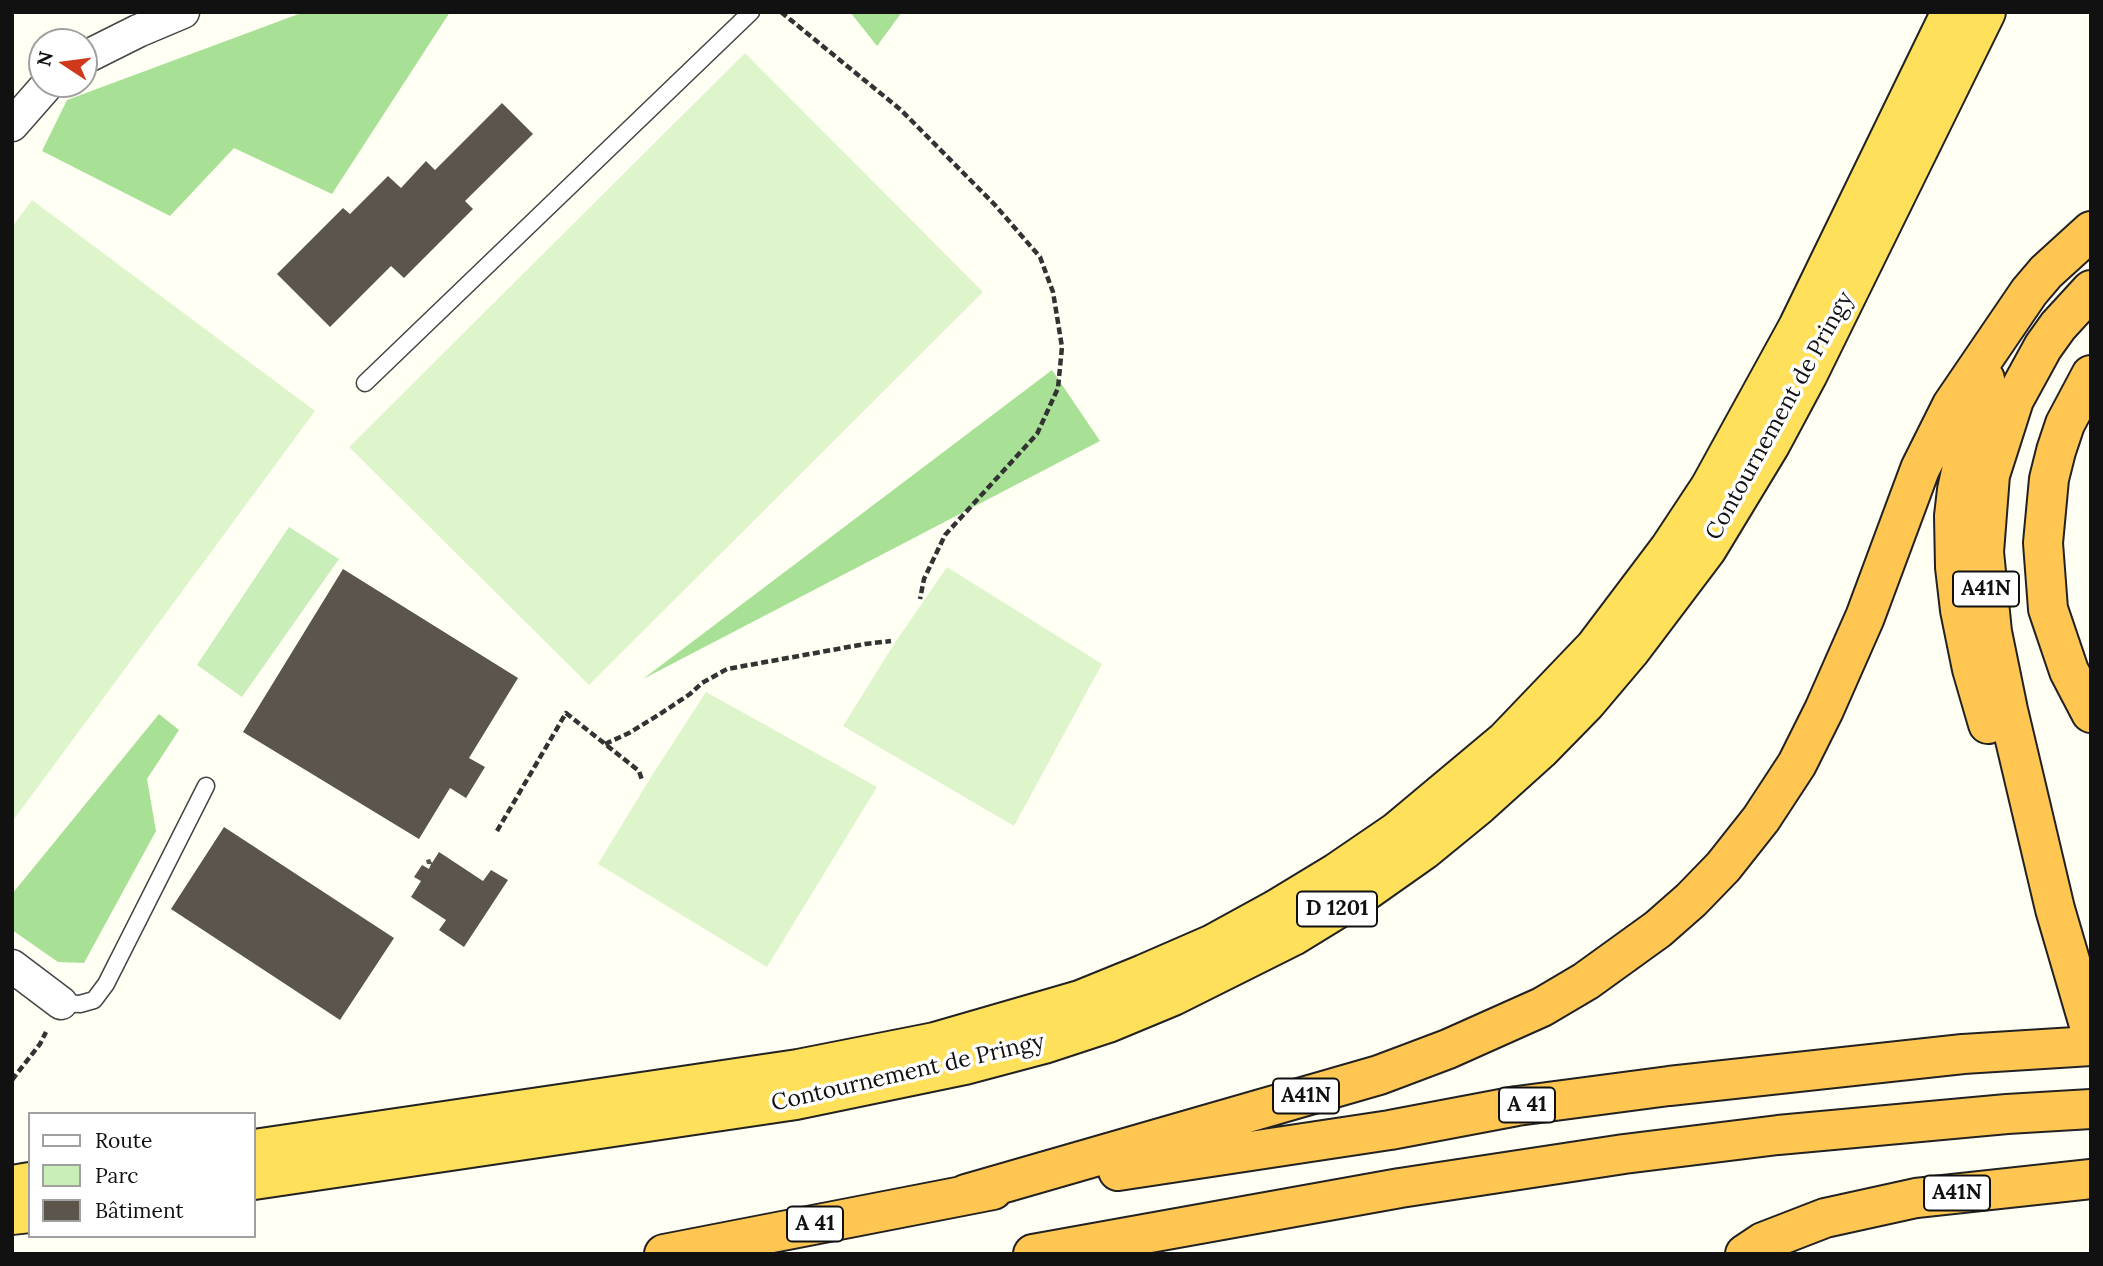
<!DOCTYPE html>
<html>
<head>
<meta charset="utf-8">
<style>
	body { margin:0 }
	#map { position:relative; width:2103px; height:1266px; overflow:hidden; background:#fffff4; font-family:Lora,serif }
	canvas { display:block }
	.frame { position:absolute; inset:0; border:14px solid #111; pointer-events:none }
	.legend { position:absolute; left:28px; top:1112px; width:228px; height:126px; box-sizing:border-box; background:#fff; border:2px solid #a0a0a0; margin:0; padding:9px 12px; list-style:none; font-size:21px; color:#111 }
	.legend li { display:flex; align-items:center; gap:14px; height:35px }
	.legend b { width:35px; border:2px solid #a0a0a0 }
	.north { position:absolute; left:28px; top:28px; width:70px; height:70px; box-sizing:border-box; background:#fff; border:2px solid #a0a0a0; border-radius:50%; rotate:283deg; font-size:19px; font-weight:700; line-height:28px; text-align:center; color:#111 }
	.north::after { content:''; display:block; margin:auto; width:24px; height:32px; background:#cf381a; clip-path:polygon(50% 0,100% 100%,50% 72%,0 100%) }
</style>
</head>
<body>
<div id="map">
<canvas width="2103" height="1266"></canvas>
<div class="frame"></div>
<ul class="legend">
<li><b style="height:9px;background:#fff"></b>Route</li>
<li><b style="height:19px;background:#c9eeb9"></b>Parc</li>
<li><b style="height:19px;background:#5b554c"></b>Bâtiment</li>
</ul>
<div class="north">N</div>
</div>
<script>
const context = document.querySelector('canvas').getContext('2d');
context.lineJoin = 'round';
function paint(path, color) { context.fillStyle = color; context.fill(path, 'evenodd'); }
const toPath = rows => new Path2D(rows.map(r => 'M' + r).join(''));
function strokePath(path, color, width, dash) { context.strokeStyle = color; context.lineWidth = width; context.lineCap = dash ? 'butt' : 'round'; context.setLineDash(dash || []); context.stroke(path); }
function label(font, color, halo, rows, align = 'center') {
  context.font = font + ' Lora,serif'; context.lineWidth = 7; context.setLineDash([]); context.textBaseline = 'middle'; context.strokeStyle = halo; context.fillStyle = color; for (const [text, x, y, turn = 0] of rows) {
    context.save(); context.translate(x, y); context.rotate((+turn || 0) * Math.PI / 180); context.textAlign = isNaN(turn) ? turn : align; if (halo) context.strokeText(text, 0, 0); context.fillText(text, 0, 0); context.restore();
  }
}
paint(toPath([
	[289,527,339,559,242,697,197,665]
]), '#c9eeb9');
paint(toPath([
	[304,12,450,12,332,194,234,148,170,216,42,151,67,100],
	[850,12,902,12,877,46],
	[1052,370,1100,441,643,679],
	[159,714,179,730,147,779,156,831,84,963,58,962,12,930,12,894]
]), '#a8e196');
paint(toPath([
	[745,53,983,292,589,685,349,447],
	[32,200,315,411,12,822,12,227],
	[947,567,1102,664,1014,826,843,726,894,644],
	[706,692,877,787,767,967,598,864,651,777]
]), '#def5cc');
paint(toPath([
	[502,103,533,134,465,201,473,209,404,278,391,266,330,327,277,274,343,208,350,214,388,176,401,188,426,161,435,170],
	[343,569,518,678,469,758,485,767,466,798,450,788,419,839,243,732],
	[224,827,394,938,340,1020,171,909],
	[439,852,483,881,491,870,508,880,464,947,439,930,446,920,411,897,421,881,414,877,422,865,429,869,431,864,427,864,426,860,430,859,432,863]
]), '#5b554c');
const service = toPath([
	[365,383,751,12],
	[61,1003,80,1004,94,1000,106,984,206,786]
]);
const minor = toPath([
	[84,58,138,31,183,12],
	[12,125,48,84],
	[12,966,61,1003]
]);
const trunk = toPath([
	[254,1149,798,1069,935,1042,1080,1000,1144,974,1213,944,1275,910,1336,873,1396,832,1506,740,1595,647,1669,549,1710,487,1798,327,1951,12],
	[254,1180,796,1100,965,1065,1044,1044,1108,1023,1173,996,1293,936,1363,893,1424,850,1479,805,1540,750,1586,703,1630,651,1707,549,1770,445,1808,374,1986,12],
	[12,1185,30,1182],
	[12,1215,30,1213]
]);
const motorway = toPath([
	[2091,290,2058,326,2043,347,2014,400,1990,475,1984,552,1992,632,2008,710,2055,909,2091,1032],
	[2091,375,2065,424,2056,451,2049,479,2043,543,2048,609,2069,671,2091,713],
	[1985,379,1970,429,1957,490,1954,516,1955,567,1960,610,1972,669,1988,724],
	[1118,1171,1390,1130,1517,1106,1669,1086,1963,1054,2091,1046],
	[966,1194,1379,1075,1448,1049,1542,1007,1586,981,1658,929,1691,900,1723,867,1761,819,1797,764,1824,710,1865,617,1920,469,1952,405,2029,292,2046,272,2091,231],
	[664,1254,993,1190],
	[1033,1254,1400,1188,1624,1154,1778,1135,2007,1114,2091,1109],
	[1745,1254,1763,1242,1825,1218,1916,1198,2091,1179]
]);
strokePath(service, '#444', 19);
strokePath(minor, '#444', 35);
strokePath(trunk, '#222', 42);
strokePath(motorway, '#222', 42);
strokePath(toPath([
	[781,12,901,110,995,205,1040,257,1053,292,1062,347,1058,388,1037,434,945,535,924,579,920,599],
	[605,744,629,733,660,714,690,694,702,683,727,669,865,644,891,641],
	[497,831,566,713,639,771,642,780],
	[12,1080,40,1044,46,1032]
]), '#333', 4.5, [7, 3.5]);
strokePath(service, '#fff', 16);
strokePath(minor, '#fff', 32);
strokePath(trunk, '#ffe05b', 38);
strokePath(motorway, '#ffc652', 38);
for (const [x, y, w] of [
	[1986,589,66],
	[1337,909,80],
	[1306,1096,66],
	[1527,1105,56],
	[1957,1193,66],
	[815,1224,56]
]) { const box = new Path2D(); box.roundRect(x - w / 2, y - 17.5, w, 35, 5); context.fillStyle = '#fff'; context.fill(box); strokePath(box, '#111', 2); }
label('bold 21px', '#111', null, [
	["A41N",1986,589],
	["D 1201",1337,909],
	["A41N",1306,1096],
	["A 41",1527,1105],
	["A41N",1957,1193],
	["A 41",815,1224]
]);
label('23px', '#111', '#fff', [
	["Contournement de Pringy",1780,416,-61],
	["Contournement de Pringy",908,1073,-13]
]);
</script>
</body>
</html>
